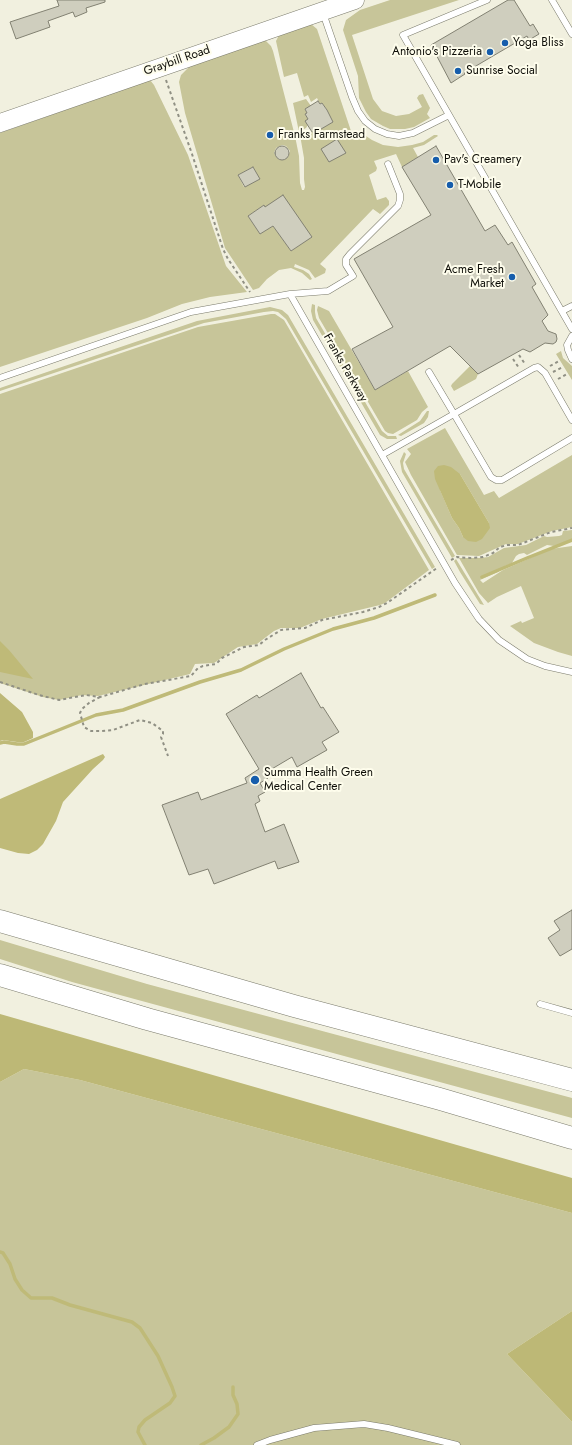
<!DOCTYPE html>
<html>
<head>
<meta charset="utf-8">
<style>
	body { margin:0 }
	canvas { display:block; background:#f1f0df }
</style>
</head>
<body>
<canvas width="572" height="1445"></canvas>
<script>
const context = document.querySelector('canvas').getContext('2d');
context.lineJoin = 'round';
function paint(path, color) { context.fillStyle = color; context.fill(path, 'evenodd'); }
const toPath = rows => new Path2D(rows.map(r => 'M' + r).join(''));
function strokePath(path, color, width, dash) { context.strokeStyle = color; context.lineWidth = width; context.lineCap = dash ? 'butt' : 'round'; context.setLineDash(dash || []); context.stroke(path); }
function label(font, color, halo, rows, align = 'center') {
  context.font = font + ' Jost,sans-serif'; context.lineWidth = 4; context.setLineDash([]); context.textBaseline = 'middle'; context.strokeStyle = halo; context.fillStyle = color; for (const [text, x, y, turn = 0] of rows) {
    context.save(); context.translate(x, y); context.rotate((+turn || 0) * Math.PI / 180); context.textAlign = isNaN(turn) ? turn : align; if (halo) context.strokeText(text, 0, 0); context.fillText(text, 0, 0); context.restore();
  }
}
paint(toPath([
	[390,0,459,0,352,35,373,99,382,111,396,116,409,114,422,107,417,98,419,95,423,94,430,108,427,114,430,118,414,127,405,129,390,129,383,126,371,119,366,112,359,98,358,76,343,30,346,20,360,10],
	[311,24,317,29,351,131,363,134,372,140,383,145,398,147,412,145,423,142,434,135,437,135,438,136,424,145,413,148,418,157,402,167,396,154,374,161,377,168,376,171,369,175,377,200,386,197,389,201,389,205,380,214,373,209,320,264,326,269,325,273,315,278,309,270,295,264,294,267,303,270,309,274,312,279,310,280,302,273,291,268,279,270,267,279,259,288,253,290,225,248,185,113,179,82,181,75,190,66,265,40,271,46,273,51,295,136,299,156,300,183,302,190,304,190,305,187,304,179,304,158,300,135,307,131,310,132,315,131,316,132,332,122,327,110,322,103,320,104,317,98,311,102,308,95,304,97,297,73,284,77,276,41,279,35],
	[282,145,286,146,290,151,288,157,283,160,278,159,274,153,276,148],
	[253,167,259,179,244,187,238,175],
	[264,205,265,207,311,237,291,251,273,226,260,234,248,216],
	[150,80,154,85,188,155,226,266,247,292,210,297,182,304,147,318,0,367,0,133],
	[306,99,311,106,305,109,307,113,305,114,308,119,308,125,306,128,299,132,293,103],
	[312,304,315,305,315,312,316,318,382,431,388,436,396,436,397,439,387,439,380,435,313,320,311,311],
	[318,306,329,311,375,390,408,371,428,407,422,412,417,420,393,434,388,433,385,431,319,318,317,310],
	[270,307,282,310,288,315,435,567,432,569,286,319,278,312,273,311,264,312,204,323,0,391,0,388,197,321],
	[271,314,275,314,284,320,429,570,385,603,380,605,322,619,300,628,281,628,274,631,257,644,238,647,214,663,195,664,190,674,98,696,82,695,59,700,43,697,0,683,0,394,198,327],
	[561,351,563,358,572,366,572,380,556,354],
	[470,366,478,374,476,379,454,391,451,386,452,384],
	[427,411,429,411,428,417,424,423,401,436,398,435,420,421],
	[445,428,484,495,494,491,499,498,572,455,572,527,552,531,518,544,506,544,479,556,457,555,411,475,405,462,411,454,407,449],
	[460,474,489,523,463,537,459,528,452,518,440,490],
	[404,452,406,454,403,463,404,469,455,556,452,558,402,472,400,461],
	[572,530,572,541,554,546,547,545,527,555,524,553,519,554,516,556,512,563,505,566,498,572,480,580,483,583,503,570,551,549,572,546,572,656,558,652,534,643,510,626,521,621,522,623,534,618,521,586,497,597,488,603,479,593,459,558,481,558,488,557,504,548,526,545,544,536,547,537,559,536,562,535,563,531],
	[456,559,484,605,480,604,460,572,454,561],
	[0,940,147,984,572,1098,572,1118,72,982,0,959],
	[24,1069,80,1080,572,1213,572,1311,507,1354,572,1422,572,1445,0,1445,0,1082]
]), '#c7c599');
paint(toPath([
	[0,693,22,712,33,732,33,738,24,742,17,742,3,740,0,741],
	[0,1014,572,1178,572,1213,80,1080,24,1069,0,1082],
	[572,1311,572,1422,507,1354]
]), '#bdb876');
paint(toPath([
	[444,465,451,467,460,474,489,523,490,528,482,539,476,542,468,541,463,537,459,528,452,518,435,479,434,471,438,466],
	[0,641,9,650,33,679,0,672],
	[103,754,105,757,103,760,93,769,63,802,56,821,43,844,37,850,29,854,18,853,0,848,0,799]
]), '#bfba78');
strokePath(toPath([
	[482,577,527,558,572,540],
	[0,743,4,742,17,744,24,744,96,715,123,710,200,682,241,670,284,649,333,629,374,618,435,595],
	[0,1252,3,1253,10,1264,15,1279,22,1290,31,1298,52,1298,70,1305,132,1322,140,1328,158,1356,172,1387,175,1396,170,1403,145,1420,139,1427,138,1432,145,1445],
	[201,1445,214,1438,229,1427,238,1414,237,1404,233,1395,233,1387]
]), '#bfba78', 3.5);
const building = toPath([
	[57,0,105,0,105,2,86,8,87,12,75,17,73,12,48,21,50,27,16,39,10,22,59,6,57,0],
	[508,0,514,0,530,26,533,24,539,34,529,40,527,36,464,73,465,74,451,83,431,45,508,0],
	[318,101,320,104,322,103,327,110,333,122,316,132,315,131,312,132,305,121,308,119,305,114,307,113,305,109,318,101],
	[337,139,346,153,329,162,321,149,337,139],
	'275 153a7 7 0 1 1 14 0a7 7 0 1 1-14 0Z',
	[436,146,485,231,495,225,508,245,512,242,536,284,532,287,548,315,542,321,548,331,556,334,557,339,556,342,553,344,545,343,530,352,523,349,478,374,450,346,375,390,352,349,393,327,354,259,431,215,402,167,436,146],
	[253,167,260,179,245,187,238,175,253,167],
	[283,195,312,237,291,251,273,226,260,234,248,216,264,205,265,207,283,195],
	[301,673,321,708,323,707,339,732,322,742,327,750,297,767,292,757,265,773,268,778,260,783,265,792,258,796,260,801,255,804,265,832,284,824,299,862,278,869,275,861,214,884,208,869,189,875,162,805,198,792,201,800,247,783,245,778,259,769,226,714,257,695,259,698,301,673],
	[572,910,572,949,560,956,548,938,560,930,554,921,572,910]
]);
paint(building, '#cfcebe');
strokePath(building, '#828172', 1);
const lane = toPath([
	[487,0,403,35,572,329],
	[552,0,572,34],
	[323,13,352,97,358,111,365,121,375,129,387,134,399,136,413,133,449,115],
	[290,294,328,291,353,276,346,265,346,259,350,254,398,206,400,200,400,194,388,164],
	[562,311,572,306],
	[572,336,567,345,568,350,572,359],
	[0,378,191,312,290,294,455,583,479,619,499,640,527,659,545,666,572,672],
	[572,420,545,373,538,367,534,368,454,414,491,477,496,480,502,480,572,438],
	[382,455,454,414,429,372],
	[540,1004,572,1013],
	[257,1445,270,1440,314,1428,364,1424,388,1428,457,1445]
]);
const secondary = toPath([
	[0,123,355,0]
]);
const highway = toPath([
	[0,921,294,1006,572,1080],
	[0,975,147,1019,440,1099,572,1138]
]);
strokePath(lane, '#7b7b6c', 7);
strokePath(secondary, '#7b7b6c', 19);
strokePath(highway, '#7b7b6c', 23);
strokePath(toPath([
	[166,80,192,154,223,249,228,259,250,292],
	[519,355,525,364],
	[513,359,519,368],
	[550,366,559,361],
	[553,372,563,367],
	[558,379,567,374],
	[451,560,457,557,470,558,483,557,493,553,500,547,507,545,518,545,551,532,572,528],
	[0,682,39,695,59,700,86,695,100,697,145,684,191,676,198,668,203,666,216,664,222,658,244,647,259,645,265,640,281,630,305,628,322,620,363,612,379,607,387,603,437,568],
	[100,697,89,703,82,709,80,713,84,727,91,731,101,731,113,730,140,720,152,723,163,731,163,734,161,737,168,756]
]), '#909084', 2, [3, 3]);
strokePath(lane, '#fff', 6);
strokePath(secondary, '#fff', 18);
strokePath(highway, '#fff', 22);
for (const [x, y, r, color] of [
	[505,43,4,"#165dac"],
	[490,52,4,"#165dac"],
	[458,71,4,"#165dac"],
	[270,135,4,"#165dac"],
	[436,160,4,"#165dac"],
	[450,185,4,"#165dac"],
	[512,277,4,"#165dac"],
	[255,780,5,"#165dac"]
]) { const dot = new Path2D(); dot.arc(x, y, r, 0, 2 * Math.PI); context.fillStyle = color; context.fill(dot); strokePath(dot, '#fefdec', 1.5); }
label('12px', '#0e0e08', '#fefdec', [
	["Yoga Bliss",513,43],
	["Antonio's Pizzeria",482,52,"right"],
	["Sunrise Social",466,71],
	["Franks Farmstead",278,135],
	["Pav's Creamery",444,160],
	["T-Mobile",458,185],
	["Acme Fresh",504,270,"right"],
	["Market",504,284,"right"],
	["Summa Health Green",264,773],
	["Medical Center",264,787]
], 'left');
label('12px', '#0e0e08', '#fefdec', [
	["Graybill Road",177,61,-19],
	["Franks Parkway",345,368,60]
]);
</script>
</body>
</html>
